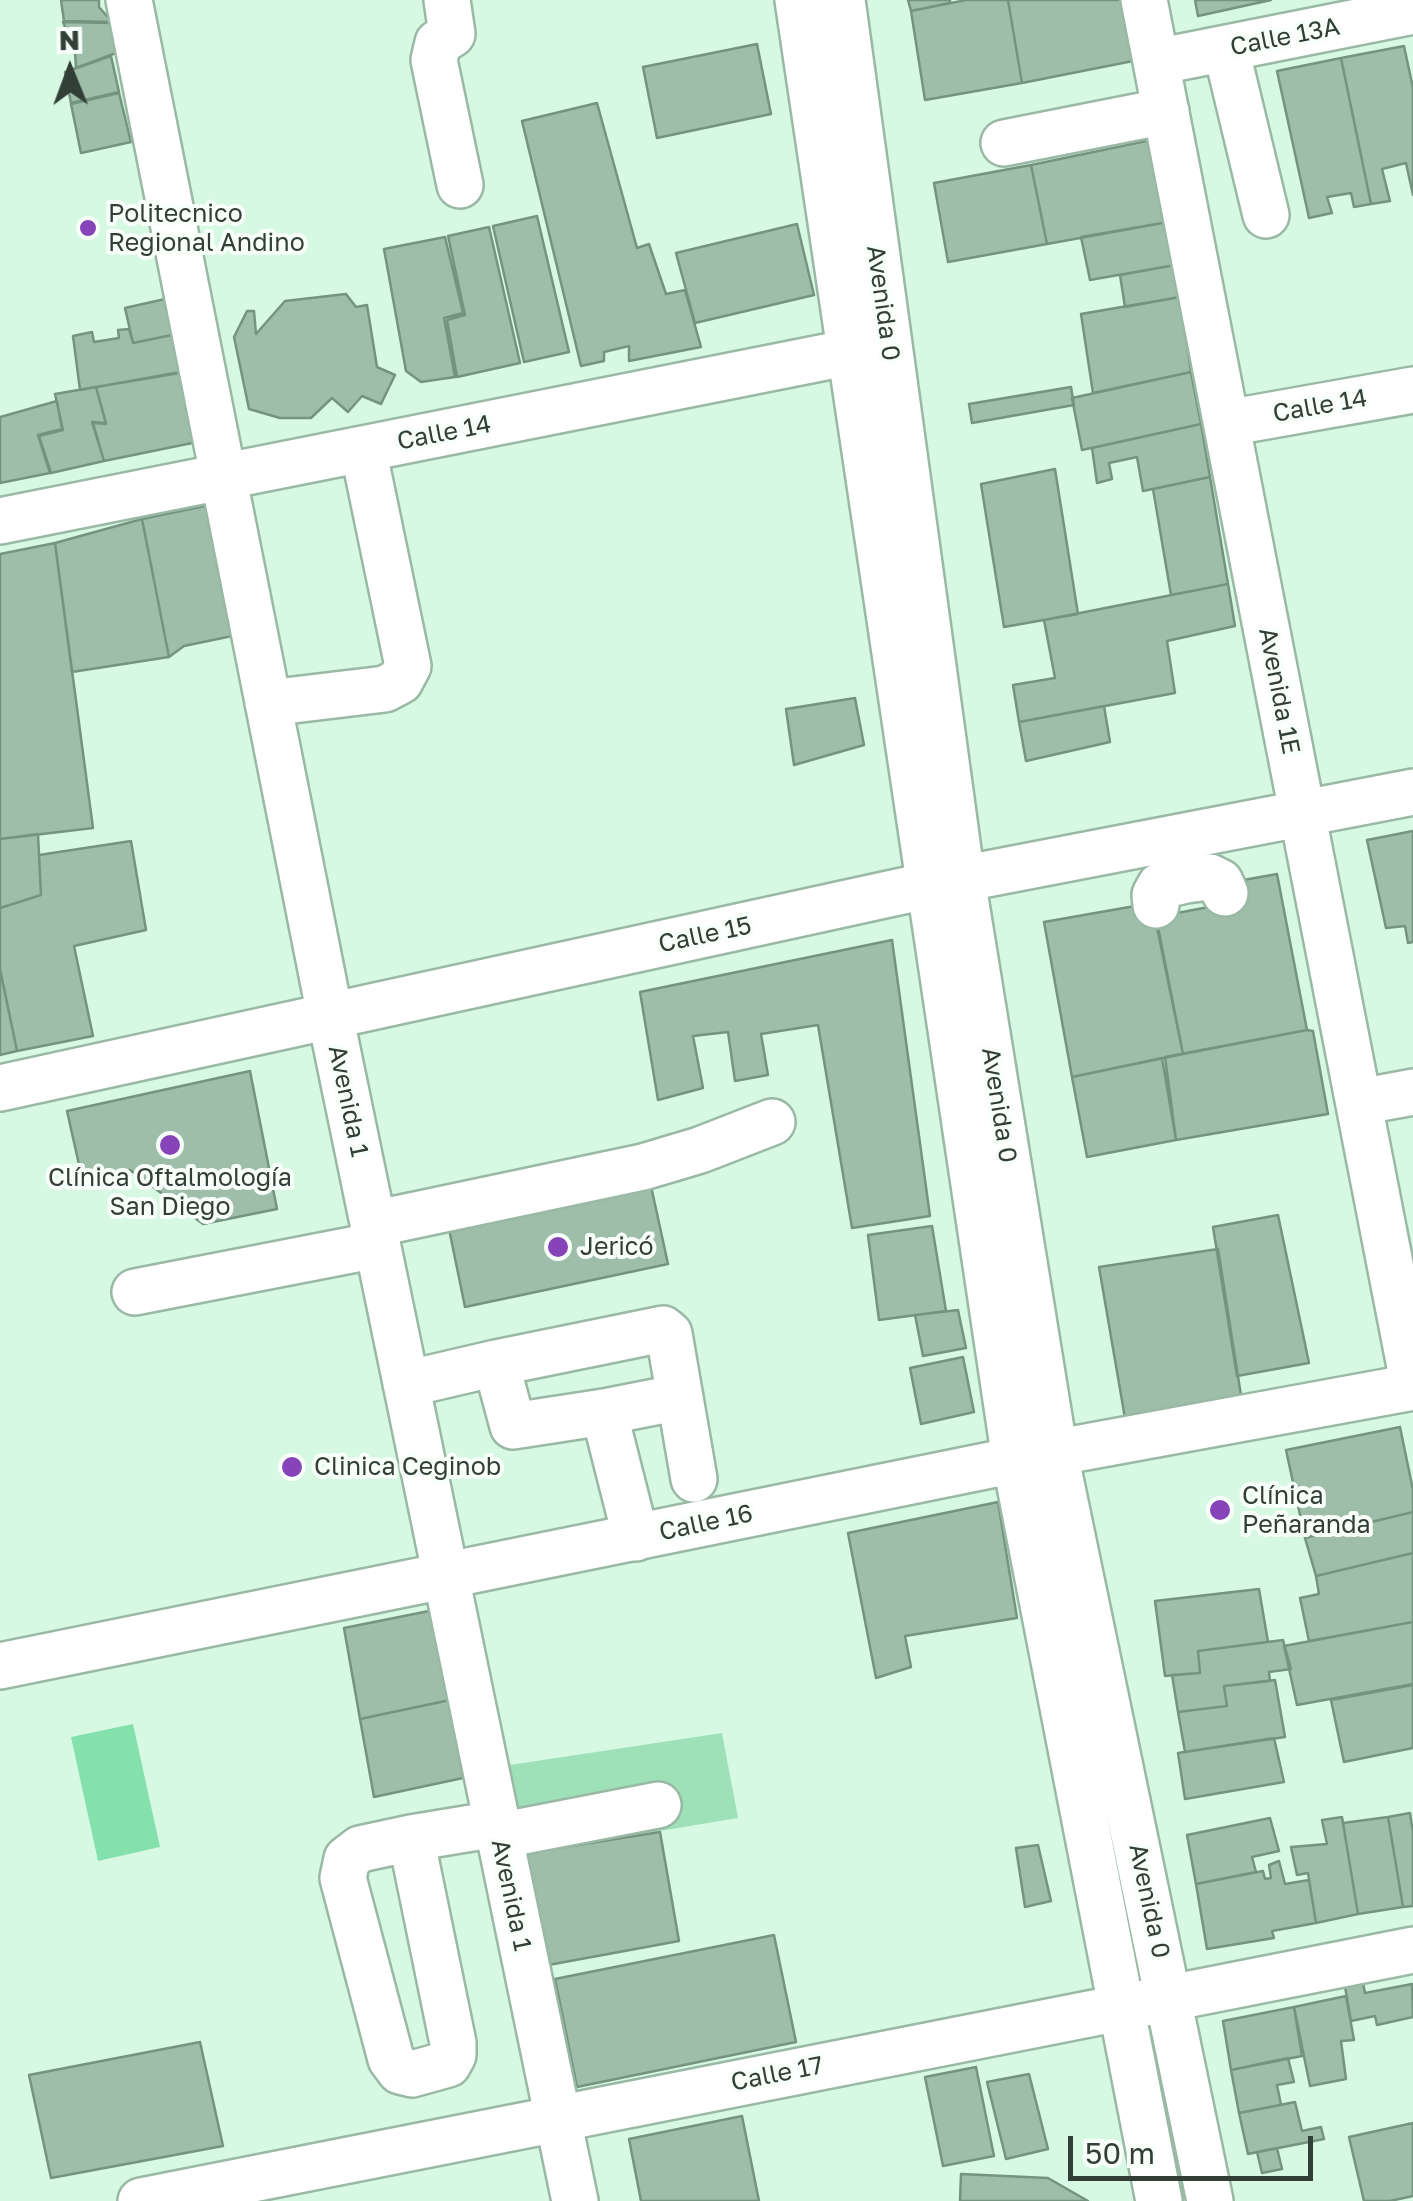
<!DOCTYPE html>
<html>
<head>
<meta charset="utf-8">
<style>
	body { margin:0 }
	#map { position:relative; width:1413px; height:2201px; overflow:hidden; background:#d7f9e4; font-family:"Golos Text",sans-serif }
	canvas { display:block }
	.north { position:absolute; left:20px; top:20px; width:100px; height:100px; -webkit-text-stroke:8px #f8fefa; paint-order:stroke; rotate:359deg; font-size:28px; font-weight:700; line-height:40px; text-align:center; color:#313f36 }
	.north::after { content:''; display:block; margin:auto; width:35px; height:45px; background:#313f36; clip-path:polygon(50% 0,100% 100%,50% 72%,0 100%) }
	.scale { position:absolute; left:1068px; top:2136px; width:245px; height:45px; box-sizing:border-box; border:5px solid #313f36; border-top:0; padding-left:12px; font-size:30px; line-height:35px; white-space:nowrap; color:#313f36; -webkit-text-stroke:8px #f8fefa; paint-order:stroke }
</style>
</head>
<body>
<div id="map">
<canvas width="1413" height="2201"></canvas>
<div class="north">N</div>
<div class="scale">50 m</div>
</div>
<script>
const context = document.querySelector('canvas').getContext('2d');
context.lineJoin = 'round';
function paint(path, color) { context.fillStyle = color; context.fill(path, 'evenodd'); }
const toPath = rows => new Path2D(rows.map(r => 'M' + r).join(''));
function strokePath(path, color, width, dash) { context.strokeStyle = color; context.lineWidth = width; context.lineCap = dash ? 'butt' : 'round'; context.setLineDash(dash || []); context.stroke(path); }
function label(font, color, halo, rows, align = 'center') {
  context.font = font + ' "Golos Text",sans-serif'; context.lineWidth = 8; context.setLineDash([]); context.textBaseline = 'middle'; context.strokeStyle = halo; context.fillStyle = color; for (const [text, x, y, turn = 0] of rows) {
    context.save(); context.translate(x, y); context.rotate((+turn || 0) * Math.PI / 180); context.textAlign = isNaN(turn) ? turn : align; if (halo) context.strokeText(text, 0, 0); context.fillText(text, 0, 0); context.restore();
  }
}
paint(toPath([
	[722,1733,738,1818,527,1853,510,1765]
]), '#9ee1b9');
paint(toPath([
	[133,1724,160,1847,98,1861,71,1737]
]), '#84e1ac');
const building = toPath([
	[61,0,99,0,99,7,112,22,64,21,61,0],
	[908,0,950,0,950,3,911,11,908,0],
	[966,0,1008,0,1022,83,925,100,911,11,966,0],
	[1008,0,1126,0,1138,60,1022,83,1008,0],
	[1195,0,1271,0,1198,16,1195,0],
	[63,22,112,23,116,53,76,68,75,52,63,22],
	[757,44,771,114,657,138,643,67,757,44],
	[1404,46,1413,88,1413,195,1406,163,1382,169,1390,201,1371,204,1341,58,1404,46],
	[111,56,119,92,71,103,65,72,111,56],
	[1341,58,1371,204,1354,207,1351,193,1327,197,1332,213,1309,218,1277,71,1341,58],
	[119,93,131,142,81,153,71,104,119,93],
	[597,103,637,248,649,244,666,294,685,290,701,347,629,361,629,346,604,352,604,361,581,366,522,121,597,103],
	[1151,140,1168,222,1047,244,1031,165,1151,140],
	[1031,165,1047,244,948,262,934,183,1031,165],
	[537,216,569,352,524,362,493,226,537,216],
	[1168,222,1175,265,1090,280,1081,237,1168,222],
	[797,224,814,295,695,323,676,253,797,224],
	[489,227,520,363,457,377,447,320,465,315,448,236,489,227],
	[445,237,463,313,444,318,455,377,421,382,406,371,384,249,445,237],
	[1175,265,1180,297,1125,307,1120,275,1175,265],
	[346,294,356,307,367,305,377,367,395,375,381,404,362,396,348,412,332,398,311,418,280,418,249,409,234,337,247,311,254,311,256,334,285,301,346,294],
	[1180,297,1191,372,1093,393,1081,314,1180,297],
	[165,299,172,335,133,343,125,308,165,299],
	[129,329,133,343,172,335,180,372,80,390,73,336,92,332,94,342,119,338,118,330,129,329],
	[1191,372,1201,424,1082,450,1072,398,1191,372],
	[180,373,197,442,104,461,93,423,106,424,96,387,180,373],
	[96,387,106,423,92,422,104,461,51,473,39,436,63,430,55,394,96,387],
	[1071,387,1074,405,972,423,969,404,1071,387],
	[57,401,62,429,38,435,50,473,0,483,0,417,57,401],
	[1201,424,1210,477,1143,491,1137,457,1109,463,1112,479,1097,483,1092,448,1201,424],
	[1055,469,1078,614,1004,627,981,484,1055,469],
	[1210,477,1228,584,1171,595,1153,489,1210,477],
	[210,505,237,635,184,646,169,657,142,519,210,505],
	[142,519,169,657,72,672,55,543,142,519],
	[55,543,93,828,0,839,0,554,55,543],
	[1228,584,1235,626,1167,641,1175,693,1019,722,1013,685,1055,678,1044,620,1228,584],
	[855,698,864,745,794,765,786,709,855,698],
	[1104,706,1110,742,1026,761,1019,722,1104,706],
	[1413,831,1413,942,1408,943,1405,926,1386,928,1367,840,1413,831],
	[38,834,41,895,0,908,0,839,38,834],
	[131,841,146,930,74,946,93,1036,17,1051,0,969,0,908,41,895,39,855,131,841],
	[1277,874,1307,1030,1183,1054,1156,917,1214,906,1210,886,1277,874],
	[1152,903,1183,1054,1072,1077,1044,922,1152,903],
	[892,940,930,1216,852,1228,818,1025,761,1034,768,1075,735,1081,728,1032,693,1036,703,1088,658,1100,640,992,892,940],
	[0,969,17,1051,0,1055,0,969],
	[1307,1030,1313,1031,1328,1114,1176,1140,1165,1057,1307,1030],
	[1162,1058,1176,1140,1087,1157,1072,1077,1162,1058],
	[250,1071,277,1209,203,1224,130,1170,82,1178,67,1111,250,1071],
	[651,1186,668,1264,465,1307,449,1229,651,1186],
	[1278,1215,1309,1363,1237,1376,1213,1227,1278,1215],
	[932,1226,946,1311,879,1320,868,1235,932,1226],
	[1218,1249,1242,1402,1126,1424,1099,1267,1218,1249],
	[958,1310,966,1348,923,1356,915,1315,958,1310],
	[963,1357,974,1412,921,1424,910,1368,963,1357],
	[1400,1427,1413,1490,1413,1512,1305,1538,1286,1450,1400,1427],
	[998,1502,1017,1618,905,1636,911,1667,876,1678,848,1533,998,1502],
	[1413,1512,1413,1553,1316,1576,1305,1538,1413,1512],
	[1413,1553,1413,1622,1309,1641,1300,1598,1319,1594,1316,1576,1413,1553],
	[1259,1589,1268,1642,1198,1651,1200,1673,1165,1676,1155,1601,1259,1589],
	[434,1610,450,1700,360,1719,344,1628,434,1610],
	[1413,1622,1413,1684,1297,1705,1284,1646,1413,1622],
	[1283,1640,1291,1669,1269,1672,1270,1681,1224,1686,1227,1706,1178,1712,1172,1675,1200,1673,1198,1651,1283,1640],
	[1275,1680,1285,1737,1185,1752,1178,1712,1227,1706,1224,1686,1275,1680],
	[1413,1685,1413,1748,1344,1762,1331,1700,1413,1685],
	[450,1700,463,1778,374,1797,360,1719,450,1700],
	[1274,1738,1284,1782,1185,1799,1178,1753,1274,1738],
	[1410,1813,1413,1832,1413,1906,1403,1907,1388,1817,1410,1813],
	[1342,1817,1358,1914,1316,1923,1308,1873,1297,1875,1291,1847,1327,1844,1322,1820,1342,1817],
	[1388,1817,1403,1907,1358,1914,1343,1823,1388,1817],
	[1270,1818,1279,1851,1252,1857,1256,1872,1196,1884,1187,1835,1270,1818],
	[660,1832,679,1941,543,1966,527,1853,660,1832],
	[1038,1845,1051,1901,1025,1907,1016,1848,1038,1845],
	[1279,1861,1285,1884,1309,1880,1316,1923,1272,1931,1274,1938,1207,1949,1196,1884,1263,1871,1265,1879,1271,1878,1269,1865,1279,1861],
	[774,1935,796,2042,577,2087,555,1979,774,1935],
	[1362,1977,1365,1993,1412,1984,1413,2017,1377,2025,1375,2016,1351,2021,1344,1981,1362,1977],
	[1346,1996,1354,2040,1341,2041,1346,2079,1310,2086,1294,2007,1346,1996],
	[1294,2007,1302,2056,1231,2070,1223,2021,1294,2007],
	[200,2042,223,2146,51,2178,29,2075,200,2042],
	[1288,2058,1294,2082,1277,2085,1281,2105,1239,2113,1231,2070,1288,2058],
	[976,2067,994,2156,943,2166,925,2077,976,2067],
	[1029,2074,1048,2149,1006,2159,987,2082,1029,2074],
	[1295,2102,1302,2131,1321,2127,1324,2139,1248,2154,1239,2113,1295,2102],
	[742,2116,759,2201,641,2201,629,2139,742,2116],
	[1413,2123,1413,2196,1390,2201,1364,2201,1349,2137,1413,2123],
	[1277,2148,1282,2169,1262,2173,1257,2152,1277,2148],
	[961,2174,1048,2178,1088,2201,960,2201,961,2174]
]);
paint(building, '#9ebeaa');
strokePath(building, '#759480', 2.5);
const minor = toPath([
	[129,0,330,1015,575,2201],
	[447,0,452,34,438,43,434,60,460,185],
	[798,0,1015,1460,1159,2201],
	[842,0,962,879,1055,1454,1210,2201],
	[1144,0,1413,1382],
	[1226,49,1266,215],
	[1156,62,1413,11],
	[1004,143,1166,111],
	[1227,423,1413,390],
	[0,521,881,346],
	[268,703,385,689,400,681,408,666,363,449],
	[1156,905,1155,895,1160,886,1186,880,1210,877,1220,882,1225,893],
	[0,1088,930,885,1413,792],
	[1359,1102,1413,1092],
	[373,1224,643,1167,700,1150,772,1122],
	[135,1292,377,1245],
	[496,1363,663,1329,669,1334,694,1479],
	[406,1384,496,1363,513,1426,604,1412,636,1538],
	[604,1412,680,1397],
	[0,1666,1015,1460,1413,1387],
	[498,1836,658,1805],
	[411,1838,360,1849,347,1859,343,1878,391,2059,400,2071,412,2074,448,2064,453,2055,453,2043,411,1838,496,1824],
	[141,2201,1413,1950]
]);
strokePath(minor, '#99b9a5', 50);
strokePath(minor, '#fff', 45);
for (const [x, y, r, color] of [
	[88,228,10,"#8644b8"],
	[170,1145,12,"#8644b8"],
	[558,1247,12,"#8644b8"],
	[292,1467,12,"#8644b8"],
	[1220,1510,12,"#8644b8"]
]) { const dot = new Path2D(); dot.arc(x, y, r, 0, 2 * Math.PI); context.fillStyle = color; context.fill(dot); strokePath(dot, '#f8fefa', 4); }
label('25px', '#313f36', '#f8fefa', [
	["Calle 13A",1285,37,-11],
	["Avenida 0",883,303,82],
	["Calle 14",1320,406,-10],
	["Calle 14",444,433,-11],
	["Avenida 1E",1279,691,79],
	["Calle 15",705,935,-12],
	["Avenida 1",348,1101,78],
	["Avenida 0",999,1105,81],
	["Calle 16",706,1523,-12],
	["Avenida 1",511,1895,78],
	["Avenida 0",1149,1901,78],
	["Calle 17",777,2074,-11]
]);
label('25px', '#313f36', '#f8fefa', [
	["Politecnico",108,214],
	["Regional Andino",108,243],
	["Clínica Oftalmología",170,1178,"center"],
	["San Diego",170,1207,"center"],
	["Jericó",580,1247],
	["Clinica Ceginob",314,1467],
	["Clínica",1242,1496],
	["Peñaranda",1242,1525]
], 'left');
</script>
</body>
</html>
